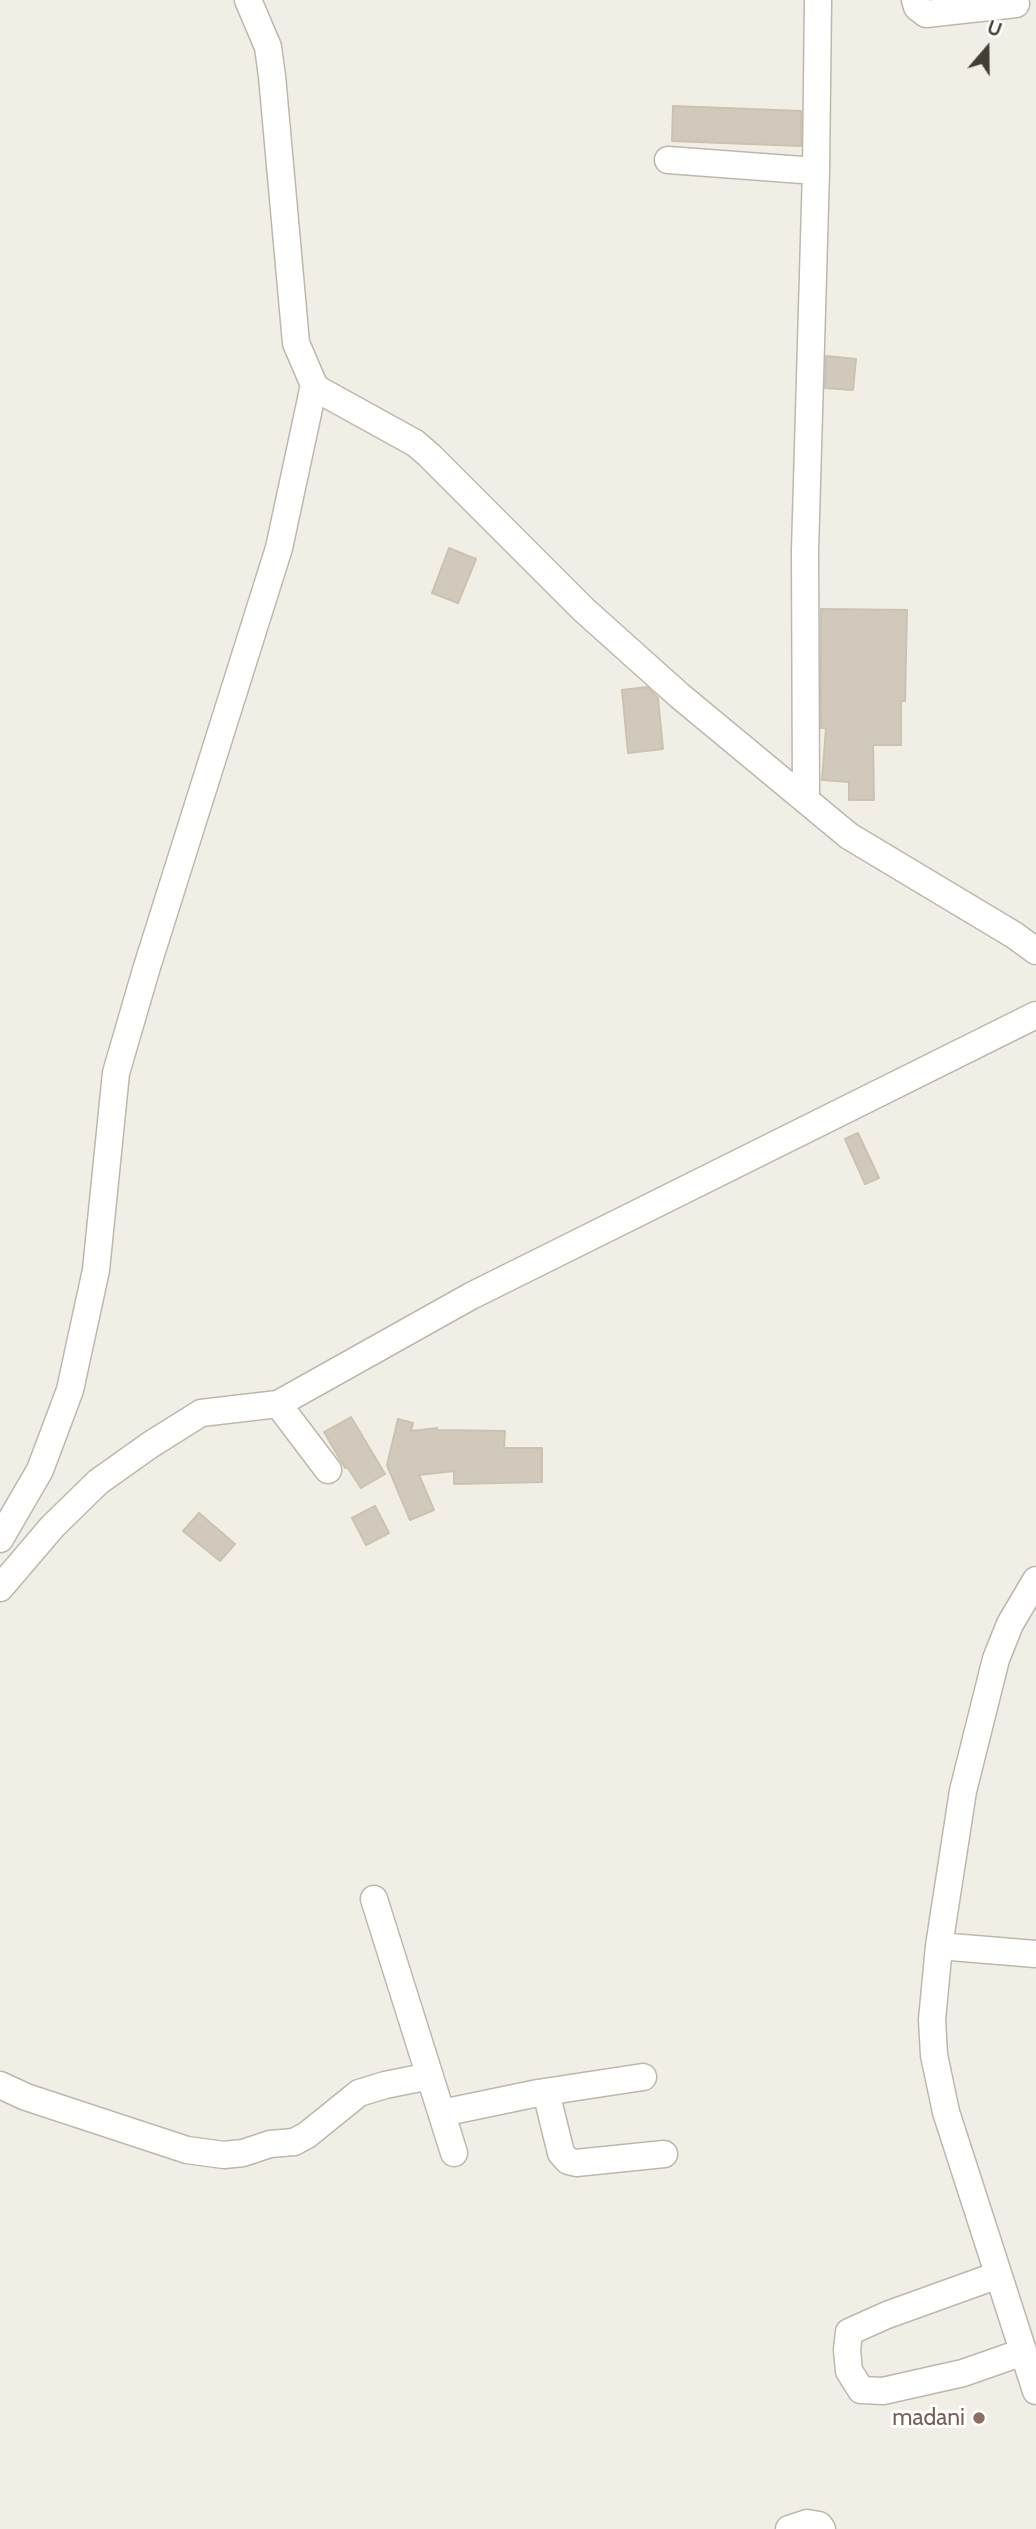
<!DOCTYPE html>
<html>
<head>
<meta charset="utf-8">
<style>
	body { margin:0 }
	#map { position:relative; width:1036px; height:2529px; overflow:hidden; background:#f1eee5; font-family:Cabin,sans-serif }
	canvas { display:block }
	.north { position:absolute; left:952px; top:14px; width:70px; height:70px; -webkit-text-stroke:5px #fff; paint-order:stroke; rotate:20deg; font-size:19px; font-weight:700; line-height:28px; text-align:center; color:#423e36 }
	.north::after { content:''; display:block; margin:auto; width:24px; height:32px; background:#423e36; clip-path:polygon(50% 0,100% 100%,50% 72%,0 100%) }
</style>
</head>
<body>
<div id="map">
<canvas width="1036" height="2529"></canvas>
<div class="north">U</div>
</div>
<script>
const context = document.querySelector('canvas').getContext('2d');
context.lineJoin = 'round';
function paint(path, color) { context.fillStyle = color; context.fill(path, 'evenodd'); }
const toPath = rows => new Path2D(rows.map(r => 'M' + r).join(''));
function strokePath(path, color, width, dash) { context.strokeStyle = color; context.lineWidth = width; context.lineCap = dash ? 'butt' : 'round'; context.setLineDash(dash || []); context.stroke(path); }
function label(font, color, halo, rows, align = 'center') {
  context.font = font + ' Cabin,sans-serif'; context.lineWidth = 6; context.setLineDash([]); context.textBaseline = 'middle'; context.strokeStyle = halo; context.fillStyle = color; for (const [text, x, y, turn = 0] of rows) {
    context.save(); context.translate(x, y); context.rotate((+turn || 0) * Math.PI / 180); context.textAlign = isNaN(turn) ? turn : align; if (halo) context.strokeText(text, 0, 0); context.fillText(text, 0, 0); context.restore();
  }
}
const building = toPath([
	[673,106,801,111,801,146,672,141,673,106],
	[826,356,856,359,853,390,825,388,826,356],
	[449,548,476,559,458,603,432,593,449,548],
	[821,609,907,610,905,701,901,701,901,745,873,745,874,800,849,800,849,782,822,780,826,728,821,728,821,609],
	[647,687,658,698,663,749,628,753,622,690,647,687],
	[858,1133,879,1178,865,1184,845,1139,858,1133],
	[351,1417,385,1474,361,1488,347,1467,345,1468,324,1432,351,1417],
	[398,1419,413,1423,411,1431,437,1428,437,1430,505,1431,504,1448,542,1448,542,1482,454,1484,454,1471,419,1475,434,1510,410,1520,387,1465,398,1419],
	[375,1506,389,1533,366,1545,352,1518,375,1506],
	[199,1513,235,1544,220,1561,183,1531,199,1513]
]);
paint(building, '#d1cabc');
strokePath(building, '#cbc2b0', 2);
const minor = toPath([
	[248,0,268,47,272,76,296,343,314,385,319,390,415,443,429,455,584,610,680,696,849,836,1014,935,1036,951],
	[915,0,917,7,926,14,1016,4],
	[668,160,816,171],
	[806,800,805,551,816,171,818,0],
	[278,1404,328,1470],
	[0,1539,40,1470,70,1390,96,1270,116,1073,146,970,279,548,314,385],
	[1036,1580,1010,1624,996,1659,963,1791,939,1946,932,2020,934,2055,946,2112,1036,2391],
	[0,1588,52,1527,98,1482,150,1445,201,1413,278,1404,471,1296,1036,1015],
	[374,1899,454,2153],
	[939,1946,1036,1954],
	[0,2085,26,2097,187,2150,224,2155,243,2153,270,2144,294,2142,307,2135,359,2093,385,2085,430,2076],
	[546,2092,561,2153,568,2161,576,2163,664,2154],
	[442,2113,538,2093,643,2077],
	[998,2275,887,2315,849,2332,847,2350,849,2371,861,2390,883,2391,963,2373,1023,2352],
	[789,2529,807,2523,819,2525,822,2529]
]);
strokePath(minor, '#beb8ac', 29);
strokePath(minor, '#fff', 26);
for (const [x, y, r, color] of [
	[979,2418,7,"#8d6e63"]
]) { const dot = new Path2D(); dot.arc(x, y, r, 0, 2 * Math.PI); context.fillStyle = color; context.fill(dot); strokePath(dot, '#fff', 2.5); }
label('23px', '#785e54', '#fff', [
	["madani",965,2418]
], 'right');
</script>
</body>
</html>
